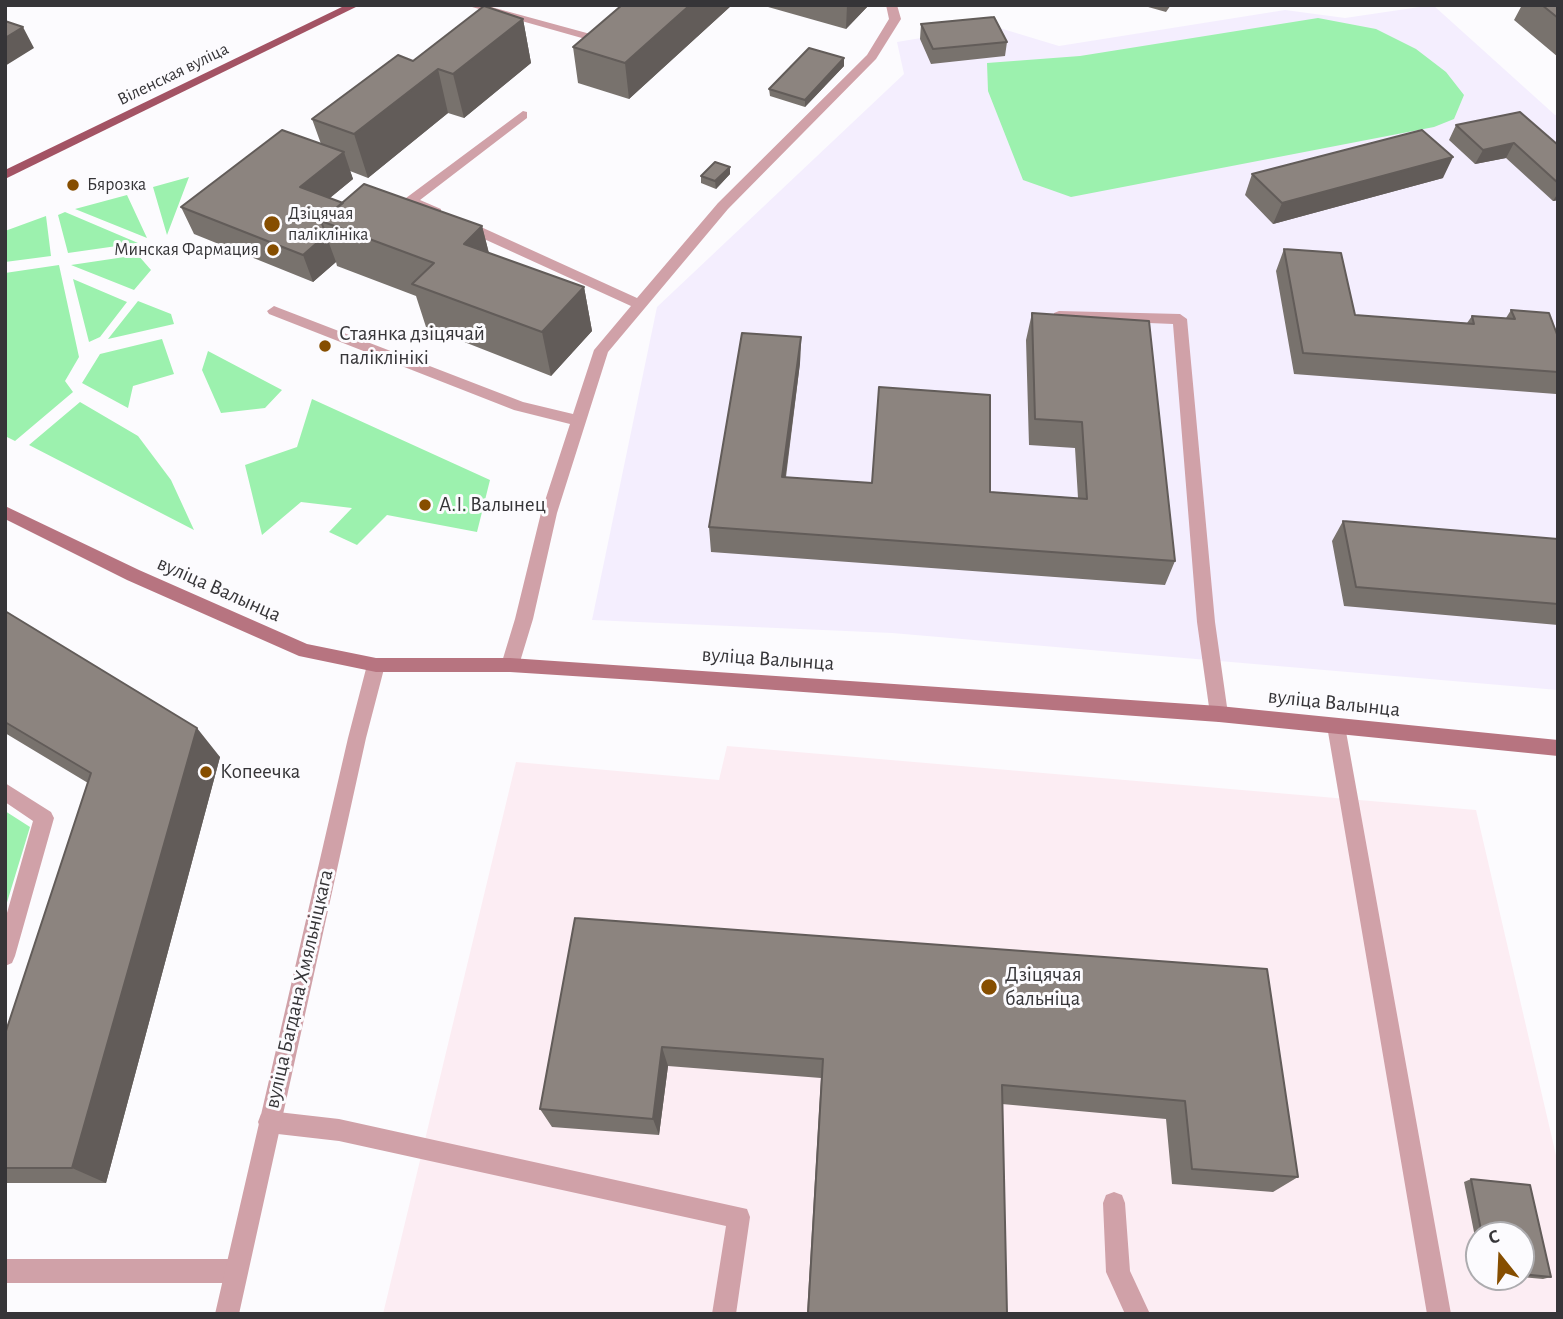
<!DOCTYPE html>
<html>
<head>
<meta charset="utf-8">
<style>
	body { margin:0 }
	#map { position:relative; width:1563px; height:1319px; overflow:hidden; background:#fcfbfe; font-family:"Alegreya Sans",sans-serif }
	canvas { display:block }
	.frame { position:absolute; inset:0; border:7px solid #363538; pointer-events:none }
	.north { position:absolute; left:1465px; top:1221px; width:70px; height:70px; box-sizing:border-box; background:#fcfbfe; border:2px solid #adacaf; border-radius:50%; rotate:342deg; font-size:19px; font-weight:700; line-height:28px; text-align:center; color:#363538 }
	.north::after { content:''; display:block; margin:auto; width:24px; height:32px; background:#864e00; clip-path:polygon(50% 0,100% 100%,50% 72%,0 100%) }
</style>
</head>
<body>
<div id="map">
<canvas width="1563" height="1319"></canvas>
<div class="frame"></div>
<div class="north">С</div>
</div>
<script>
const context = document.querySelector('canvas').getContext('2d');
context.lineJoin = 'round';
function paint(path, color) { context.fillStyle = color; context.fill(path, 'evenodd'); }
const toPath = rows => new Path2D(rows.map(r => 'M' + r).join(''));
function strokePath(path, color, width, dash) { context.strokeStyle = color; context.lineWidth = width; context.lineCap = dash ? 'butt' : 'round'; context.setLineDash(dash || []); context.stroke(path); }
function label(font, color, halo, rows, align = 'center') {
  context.font = font + ' "Alegreya Sans",sans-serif'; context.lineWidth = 6; context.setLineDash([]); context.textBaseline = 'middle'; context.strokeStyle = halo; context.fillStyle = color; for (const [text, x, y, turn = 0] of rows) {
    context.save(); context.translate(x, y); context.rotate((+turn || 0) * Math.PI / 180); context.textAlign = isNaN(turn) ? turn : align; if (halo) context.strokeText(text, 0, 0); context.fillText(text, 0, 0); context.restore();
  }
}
paint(toPath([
	[1433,5,1555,115,1558,114,1558,690,892,633,592,620,657,307,904,74,897,42,993,26,1059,46,1285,10,1345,18]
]), '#f4eefe');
paint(toPath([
	[727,746,1476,810,1558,1164,1558,1314,383,1314,516,762,719,780],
	[1479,1235,1521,1235,1521,1277,1479,1277]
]), '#fcedf3');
paint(toPath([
	[1318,18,1376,29,1416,49,1446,72,1464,95,1454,119,1434,127,1071,197,1023,180,988,91,987,63,1080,56],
	[189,177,167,235,153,187],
	[127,195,147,238,75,209],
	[65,212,138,243,68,253,58,215],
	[46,216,51,256,5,262,5,231],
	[138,255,151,270,134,290,71,265],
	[59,265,79,357,65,381,73,392,15,441,5,436,5,273],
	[73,279,127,302,100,337,89,342],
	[138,301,171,314,174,324,108,339],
	[162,339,174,374,133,386,128,408,82,383,100,354],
	[208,351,282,390,265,408,221,413,202,370],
	[312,399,490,480,477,532,387,515,357,545,329,532,352,508,301,502,262,535,245,465,297,447],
	[80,402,138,436,171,480,194,530,29,445],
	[5,811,30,827,5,909]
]), '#9cf1ae');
paint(toPath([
	[465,5,484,5,594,35,639,5,652,5,596,42,465,5],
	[886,5,897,5,901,19,876,59,728,209,608,352,557,513,533,619,519,665,516,670,510,672,504,670,501,665,515,619,541,513,570,424,514,410,269,314,267,311,274,306,279,308,523,402,573,414,594,350,631,306,460,228,460,222,470,222,637,298,718,203,867,55,889,19,886,5],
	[523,111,527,112,527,118,420,200,441,209,441,215,431,215,406,204,406,198,523,111],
	[1059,311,1180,314,1187,319,1215,622,1228,714,1225,719,1219,722,1213,719,1210,714,1197,622,1173,324,1054,319,1054,313,1059,311],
	[1336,718,1342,720,1345,726,1451,1314,1427,1314,1327,726,1330,720,1336,718],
	[5,783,51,812,54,818,15,956,12,963,5,966,5,920,33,821,5,802,5,783],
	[269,1111,339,1119,747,1209,750,1217,736,1314,712,1314,726,1226,339,1141,269,1133,261,1130,258,1122,261,1114,269,1111],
	[1114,1192,1122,1195,1125,1203,1130,1271,1150,1314,1125,1314,1106,1272,1103,1203,1106,1195,1114,1192],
	[5,1259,235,1259,243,1263,247,1271,243,1279,235,1283,5,1283,5,1259]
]), '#d0a1a8');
paint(toPath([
	[376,658,382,660,385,665,366,738,239,1314,215,1314,348,738,367,665,370,660,376,658]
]), '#d0a1a8');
paint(toPath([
	[5,506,139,570,307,644,376,658,510,658,1219,706,1558,740,1558,756,1219,722,651,681,510,672,376,672,299,656,127,580,5,519,5,506]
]), '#b77480');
paint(toPath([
	[346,5,360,5,5,179,5,170,346,5]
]), '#a35364');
paint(toPath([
	[622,5,732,5,629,99,578,83,573,47],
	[761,5,869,5,846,29],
	[1141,5,1171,5,1166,12],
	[1522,5,1558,5,1558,57,1514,20],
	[523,19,531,63,464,118,448,113,368,178,350,171,353,179,330,198,343,203,482,226,489,253,584,287,592,331,551,376,426,327,416,296,337,266,336,262,313,282,194,234,181,207,321,144,312,119,413,61],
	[921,24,1007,42,1005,56,931,64,920,39],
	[844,58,844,66,805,107,770,96,769,89],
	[1456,125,1558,145,1558,200,1553,201,1506,158,1475,164,1449,140],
	[730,167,730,174,716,189,701,183,701,176],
	[1252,174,1443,178,1273,224,1245,195],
	[1284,249,1355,315,1467,323,1472,316,1506,318,1511,310,1558,337,1558,391,1556,394,1294,374,1276,271],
	[1032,313,1175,561,1165,585,711,552,709,527,801,337,800,363,786,477,1078,498,1075,448,1029,445,1026,340],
	[1343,521,1558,539,1558,625,1344,606,1332,541],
	[5,611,220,757,106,1183,5,1183,5,1034,88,783,5,733],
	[575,918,1267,969,1298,1177,1273,1192,1172,1184,1166,1119,1002,1104,1007,1314,807,1314,821,1078,668,1066,659,1135,552,1127,540,1109],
	[1471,1179,1530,1185,1551,1277,1543,1279,1521,1277,1521,1235,1479,1235,1479,1257,1464,1182]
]), '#78726d');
paint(toPath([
	[690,5,732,5,629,99,625,63],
	[847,5,869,5,846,29],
	[523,19,531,63,464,118,453,74],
	[23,27,34,48,5,66,5,38],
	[844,58,844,66,805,107,805,100],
	[438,69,448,113,368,178,354,134],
	[1514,143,1506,158,1475,164,1483,150],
	[344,152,353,179,310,214,300,187],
	[1453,157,1443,178,1273,224,1282,203],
	[730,167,730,174,716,189,715,181],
	[1558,193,1558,200,1553,201],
	[482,226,493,270,464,244],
	[326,235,336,262,313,282,303,255],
	[584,287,592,331,551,376,542,332],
	[801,337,800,363,782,503,782,477],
	[197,728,220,757,106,1183,72,1168],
	[662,1047,668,1066,659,1135,653,1119]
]), '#625c59');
const building = toPath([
	[622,5,690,5,625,63,573,47,622,5],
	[1542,5,1558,5,1558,18,1542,5],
	[484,6,523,19,453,74,438,69,354,134,312,119,398,55,413,61,484,6],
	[994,17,1007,42,933,49,921,24,994,17],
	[5,21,23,27,5,38,5,21],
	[809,48,844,58,805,100,769,89,809,48],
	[1520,112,1558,145,1558,183,1514,143,1483,150,1456,125,1520,112],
	[282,130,344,152,300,187,343,203,321,221,326,235,303,255,181,207,282,130],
	[1422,130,1453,157,1282,203,1252,174,1422,130],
	[715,162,730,167,715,181,701,176,715,162],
	[364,184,482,226,464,244,584,287,542,332,412,284,434,263,321,221,364,184],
	[1284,249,1341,253,1355,315,1474,324,1472,316,1515,319,1511,310,1549,313,1558,337,1558,372,1303,353,1284,249],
	[1032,313,1149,321,1175,561,709,527,742,333,801,337,782,477,872,483,879,387,990,395,990,492,1087,499,1082,422,1035,419,1032,313],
	[1343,521,1558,539,1558,604,1356,587,1343,521],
	[5,611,197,728,72,1168,5,1168,5,1034,91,773,5,722,5,611],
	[575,918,1267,969,1298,1177,1192,1169,1185,1101,1002,1085,1007,1314,808,1314,823,1059,662,1047,653,1119,540,1109,575,918],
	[1471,1179,1530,1185,1551,1277,1521,1274,1521,1235,1482,1235,1471,1179]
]);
paint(building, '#8c847f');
strokePath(building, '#625c59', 2);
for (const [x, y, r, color] of [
	[73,185,7,"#864e00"],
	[272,224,9,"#864e00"],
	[273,250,7,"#864e00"],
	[325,346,7,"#864e00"],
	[425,505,7,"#864e00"],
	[206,772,7,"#864e00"],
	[989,987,9,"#864e00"]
]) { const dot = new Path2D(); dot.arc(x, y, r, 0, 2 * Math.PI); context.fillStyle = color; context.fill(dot); strokePath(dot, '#fcfbfe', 2.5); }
label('18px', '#363538', '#fcfbfe', [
	["Віленская вуліца",173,74,-26]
]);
label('18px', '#363538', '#fcfbfe', [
	["Бярозка",87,185],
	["Дзіцячая",288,214],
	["паліклініка",288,235],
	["Минская Фармация",259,250,"right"]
], 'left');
label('21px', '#363538', '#fcfbfe', [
	["Стаянка дзіцячай",339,334],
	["паліклінікі",339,358],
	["А.І. Валынец",439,505],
	["Копеечка",220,772],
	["Дзіцячая",1005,975],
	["бальніца",1005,999]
], 'left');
label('21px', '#363538', '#fcfbfe', [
	["вуліца Валынца",219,589,24],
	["вуліца Валынца",768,659,4],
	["вуліца Валынца",1334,703,6],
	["вуліца Багдана Хмяльніцкага",299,989,-77]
]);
</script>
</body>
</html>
